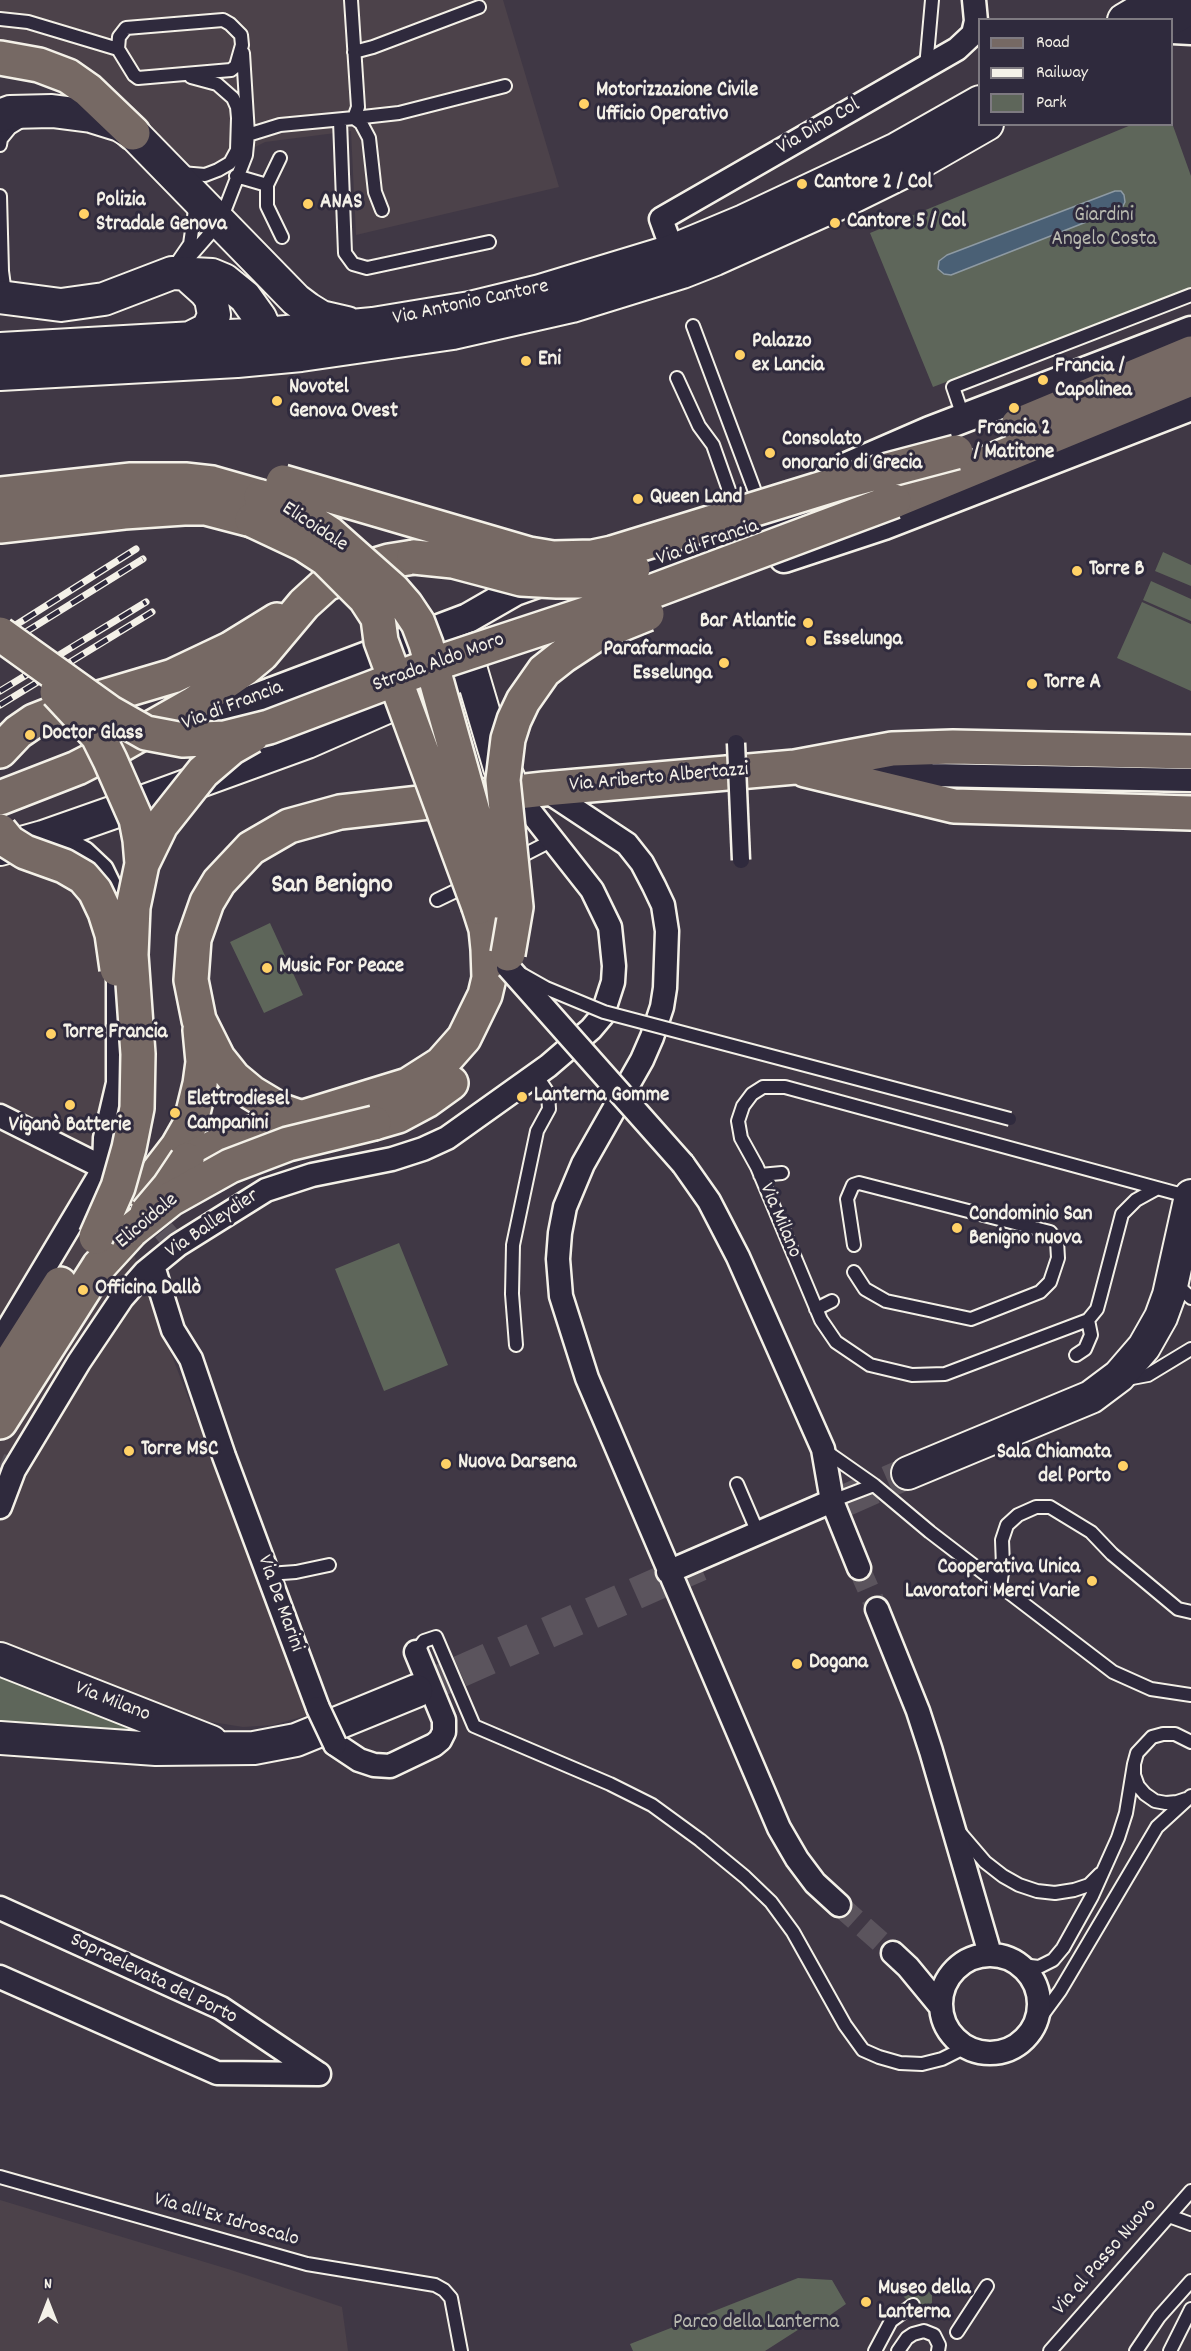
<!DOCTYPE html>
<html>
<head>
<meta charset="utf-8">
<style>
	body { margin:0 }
	#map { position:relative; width:1191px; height:2351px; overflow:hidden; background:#403845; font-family:Dekko,sans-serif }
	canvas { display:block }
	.legend { position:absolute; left:978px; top:18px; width:195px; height:108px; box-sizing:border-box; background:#2f2a3d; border:2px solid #7e7a81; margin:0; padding:8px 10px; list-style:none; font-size:18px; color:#f4f1e8 }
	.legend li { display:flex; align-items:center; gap:12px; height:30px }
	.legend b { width:30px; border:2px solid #7e7a81 }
	.north { position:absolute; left:18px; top:2273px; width:60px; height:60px; -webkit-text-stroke:4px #2f2a3d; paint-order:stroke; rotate:0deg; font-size:16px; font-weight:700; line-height:24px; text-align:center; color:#f4f1e8 }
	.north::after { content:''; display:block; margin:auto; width:21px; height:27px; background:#f4f1e8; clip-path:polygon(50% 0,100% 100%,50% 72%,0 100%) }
</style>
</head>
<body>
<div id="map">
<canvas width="1191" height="2351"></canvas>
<ul class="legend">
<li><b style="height:8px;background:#766964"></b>Road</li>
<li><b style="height:8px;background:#f4f1e8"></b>Railway</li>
<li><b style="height:16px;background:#5e665a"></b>Park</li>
</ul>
<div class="north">N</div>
</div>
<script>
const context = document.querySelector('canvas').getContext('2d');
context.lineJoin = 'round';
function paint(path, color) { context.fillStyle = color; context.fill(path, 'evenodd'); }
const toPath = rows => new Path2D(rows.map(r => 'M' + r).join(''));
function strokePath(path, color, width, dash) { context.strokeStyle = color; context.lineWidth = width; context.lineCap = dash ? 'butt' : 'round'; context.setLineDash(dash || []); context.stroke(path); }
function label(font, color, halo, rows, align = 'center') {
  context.font = font + ' Dekko,sans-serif'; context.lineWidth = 6; context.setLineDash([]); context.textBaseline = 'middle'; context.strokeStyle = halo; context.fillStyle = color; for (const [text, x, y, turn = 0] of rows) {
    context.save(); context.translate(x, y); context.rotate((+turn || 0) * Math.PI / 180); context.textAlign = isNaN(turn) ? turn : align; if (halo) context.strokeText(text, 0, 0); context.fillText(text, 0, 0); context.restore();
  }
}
paint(toPath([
	[0,0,503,0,559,187,356,235,351,131,265,142,219,165,187,170,0,47],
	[76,840,105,949,114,1083,93,1142,159,1323,312,1714,273,1725,243,1727,206,1721,0,1644,0,866],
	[0,2200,228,2269,342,2307,348,2351,0,2351]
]), '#4c424a');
paint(toPath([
	[1172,123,1191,176,1191,288,933,387,870,233,1131,125],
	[1163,552,1191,565,1191,586,1155,571],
	[1151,581,1191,599,1191,621,1143,600],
	[1142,602,1191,624,1191,691,1117,658],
	[270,923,303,995,264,1013,230,942],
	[399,1243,448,1365,384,1391,335,1269],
	[0,1674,153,1730,152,1737,0,1728],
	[798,2278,832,2280,846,2304,826,2318,823,2315,818,2317,765,2351,633,2351,630,2344],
	[919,2282,932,2286,932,2303,917,2310,902,2295]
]), '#5e665a');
const water = toPath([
	[1115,191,1121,191,1124,195,1125,202,1122,208,951,275,944,274,938,269,939,261,947,255,1115,191]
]);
paint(water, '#4a6075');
strokePath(water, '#8e9aa3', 1.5);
strokePath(toPath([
	[142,1205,171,1239],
	[0,1464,14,1470],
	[859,1568,877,1609],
	[839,1905,893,1953]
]), '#5b545d', 22, [22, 11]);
strokePath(toPath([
	[844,1501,908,1473],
	[416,1691,700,1565]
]), '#5b545d', 32, [32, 16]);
const service = toPath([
	[0,19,28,22,118,49],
	[223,20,230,24,241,35,242,45,236,66,231,70,138,78,134,75,118,49,119,37,126,28,223,20],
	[354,52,373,47,479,7],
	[926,67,932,0],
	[354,118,399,113,505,86],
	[354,118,361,123,369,138,375,192,382,210],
	[340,121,345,253,353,264,367,268,489,242],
	[238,138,280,125,354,118,358,107,351,0],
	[0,145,1,139,10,128,23,120],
	[181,173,205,175,218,170,230,163,237,150,238,118,237,107,233,98,217,84,191,77],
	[236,176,267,185,267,206,282,237],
	[267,185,280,158],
	[0,196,2,271,4,286,11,294],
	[179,260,190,244,196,203],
	[176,266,192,254,220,222,246,155,248,134,243,53],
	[693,326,760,505],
	[677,378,699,426,713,445,737,513],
	[964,419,953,387,1191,295],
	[514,860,553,840],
	[437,900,470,884],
	[760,1175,782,1173],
	[1156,1189,1136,1200,1122,1214,1100,1298,1097,1309,1088,1320,945,1374,912,1375,870,1365,836,1342,821,1320,757,1167,741,1138,738,1121,743,1106,752,1094,763,1087,785,1087,1190,1197],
	[854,1272,865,1289,886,1301,971,1319,1040,1292,1050,1282,1058,1258,1057,1241,1050,1232,859,1183,853,1185,847,1199,854,1245],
	[1174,1282,1191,1298],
	[816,1309,832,1301],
	[516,1345,512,1294,513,1245,537,1131,549,1109,548,1093,536,1075],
	[1076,1355,1085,1349,1091,1335,1088,1320],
	[1123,1377,1132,1378,1148,1375,1191,1349],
	[824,1450,874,1485,930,1532,1113,1672,1151,1689,1191,1695],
	[737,1484,758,1533],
	[832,1501,874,1485],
	[268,1574,296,1572,329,1565],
	[1000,1586,1003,1566,1002,1540,1007,1525,1018,1515,1036,1507,1050,1507,1091,1532,1112,1554,1178,1609,1191,1612],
	[416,1652,424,1641,436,1637,474,1726,610,1784,652,1805,700,1840,745,1877,771,1902,793,1932,845,2025,863,2050,879,2057,900,2063,922,2064,942,2059,966,2047],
	[1186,1799,1177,1802,1166,1803,1155,1801,1145,1794,1138,1786,1134,1775,1134,1764,1137,1753,1152,1737,1163,1734,1175,1734,1191,1742],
	[961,1834,985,1862,1003,1876,1019,1885,1037,1891,1055,1893,1074,1890,1089,1885,1100,1874],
	[1021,1965,1039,1967,1053,1960,1063,1948,1092,1896,1118,1838,1126,1813,1134,1764],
	[1035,2025,1060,1991,1157,1827,1191,1796],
	[0,2177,307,2264,435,2285,444,2290,451,2298,461,2351],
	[1169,2216,1191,2224],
	[957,2332,987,2286],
	[875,2351,891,2321,913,2305],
	[898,2351,907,2338,913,2334,924,2331,934,2335,939,2345,938,2351],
	[1050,2351,1191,2191],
	[1136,2351,1159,2317,1191,2281],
	[1170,2351,1191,2309]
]);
const minor = toPath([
	[1172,32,1191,33],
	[677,263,661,219,957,49,973,34,976,21,974,0],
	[854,771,932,775,1191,780],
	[544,789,627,844,642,863,654,886,663,905,667,931,665,988,662,1007,652,1037,642,1060,583,1164,565,1207,560,1233,558,1259,561,1296,587,1378,779,1828,797,1859,815,1883,839,1905],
	[43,837,62,841,84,853,102,870,115,897,116,907],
	[0,1116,104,1168,115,1177],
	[683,1164,709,1201,738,1257,823,1449,832,1501,859,1568],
	[104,1168,105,1138,118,1083,118,975],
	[153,1266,173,1330,191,1359,224,1456,318,1708],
	[0,1342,104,1168,123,1145,124,1140],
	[0,1507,14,1470,79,1362,122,1298,145,1272,178,1245,266,1190,312,1175,392,1159,423,1149,447,1138,548,1066,591,1029,602,1016,613,982,614,966,610,927,592,890,529,810,524,791],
	[668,1572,832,1501],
	[877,1609,918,1711,931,1751,990,1954],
	[335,1744,359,1760,374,1765,390,1766,434,1745,440,1740,444,1732,444,1720,416,1652],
	[0,1908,221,2008,319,2074],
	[893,1953,908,1967,941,2007],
	'941 2004a49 49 0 1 1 98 0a49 49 0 1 1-98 0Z',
	[0,1977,217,2073,319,2074]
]);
const tertiary = toPath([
	[831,474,930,431,1191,331],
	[784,558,884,525,1191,406],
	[614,576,804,512,838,490],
	[166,732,468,618,515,591,546,580]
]);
const secondary = toPath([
	[1124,20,1158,0],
	[1170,20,1191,7],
	[0,116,10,112,52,111,91,116,120,125,133,133,296,300,308,309,321,317,347,323],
	[185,273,205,291,211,299,214,315,208,329,190,338],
	[0,297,61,305,104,299,172,273,212,275,224,280,245,297,260,318,270,342,277,348],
	[0,349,265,334,373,324,470,308,540,291,672,251,744,221,897,149,980,102],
	[0,374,237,361,301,355,453,333,572,306,682,272,715,259,840,203,905,171,987,124],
	[0,849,43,837,120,810,307,742,471,670,500,768,508,777],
	[908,1473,1091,1397,1119,1376,1144,1347,1161,1317,1169,1295,1191,1196],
	[0,1659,211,1742],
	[0,1738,156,1749,254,1748,296,1740,416,1691]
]);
const primary = toPath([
	[805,770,954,806,1191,813],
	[0,798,77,768,114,749],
	[319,1124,282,1111,252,1093,234,1078,218,1058,199,1020,191,980,194,939,207,902,219,882,251,848,289,826,340,812,544,789,795,767,892,749,953,747,1191,752],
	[151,1181,178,1146,190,1125,200,1084,203,1062,200,1030]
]);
const trunk = toPath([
	[1018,425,1191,353],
	[0,494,131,480,185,480,212,483,261,497],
	[894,501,1191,379],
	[0,526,124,512,184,508,206,508,252,520],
	[114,749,195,703,244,669,262,654,304,604,326,584,359,570,389,561,414,557],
	[0,751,18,732,34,721,72,706,173,676,230,649,277,620],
	[374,1123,398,1116,426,1101,451,1083],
	[142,1191,187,1160,229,1140,408,1085,441,1064,464,1038,485,995,489,978,488,949,486,929,479,907],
	[1,1377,60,1284],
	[0,1422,99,1266,132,1230]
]);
const motorway = toPath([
	[0,58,39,65,68,76,88,90,133,133]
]);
strokePath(service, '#f4f1e8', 16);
strokePath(minor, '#f4f1e8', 27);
strokePath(tertiary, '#f4f1e8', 33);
strokePath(secondary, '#f4f1e8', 36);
strokePath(primary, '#f4f1e8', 38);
strokePath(trunk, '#f4f1e8', 38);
strokePath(motorway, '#f4f1e8', 38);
strokePath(service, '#2f2a3d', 12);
strokePath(minor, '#2f2a3d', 22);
strokePath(tertiary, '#2f2a3d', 28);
strokePath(secondary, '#2f2a3d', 32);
strokePath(primary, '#766964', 33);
strokePath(trunk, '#766964', 33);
strokePath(motorway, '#766964', 33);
const rail = toPath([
	[0,635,136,549],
	[0,648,143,559],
	[0,691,146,602],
	[0,705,152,612]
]);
strokePath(rail, '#f4f1e8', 7);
strokePath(rail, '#2f2a3d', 4.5, [14]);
const serviceBridge = toPath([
	[523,975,546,988,604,1012,1010,1119]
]);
const pedestrianBridge = toPath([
	[736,743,741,860]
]);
const minorBridge = toPath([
	[508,967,683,1164],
	[318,1708,335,1744]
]);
const primaryBridge = toPath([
	[147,1213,169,1187,187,1160]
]);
const trunkBridge = toPath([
	[283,482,529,554,553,558,593,557,612,553,846,481,956,452],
	[261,497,291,509,330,534,393,590,406,605,418,623,426,644,498,901],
	[252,520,303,544,326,559,365,598,378,618,381,641,479,907],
	[414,557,453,561,521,579,557,581,587,581,633,569],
	[0,634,109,712,146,733,183,740,225,738,269,727,443,661,637,597,894,501],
	[57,692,98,736,110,760,136,819,140,840,142,864],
	[0,831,9,842,25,852,64,866,83,877,95,891,105,912,112,934,117,969],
	[508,954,516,907,503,780,508,739,514,720,523,701,544,671,563,656,595,635,647,614],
	[132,1230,171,1199,230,1166,288,1144,374,1123],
	[96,1237,118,1187,129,1148,137,1108,138,1054,131,955,133,907,142,864,161,825,203,772,231,748,252,736]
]);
strokePath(serviceBridge, '#f4f1e8', 16, []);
strokePath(pedestrianBridge, '#f4f1e8', 21, []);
strokePath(minorBridge, '#f4f1e8', 27, []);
strokePath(primaryBridge, '#f4f1e8', 38, []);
strokePath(trunkBridge, '#f4f1e8', 38, []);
strokePath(serviceBridge, '#2f2a3d', 12);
strokePath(pedestrianBridge, '#2f2a3d', 16);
strokePath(minorBridge, '#2f2a3d', 22);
strokePath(primaryBridge, '#766964', 33);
strokePath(trunkBridge, '#766964', 33);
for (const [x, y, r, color] of [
	[584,104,6,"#ffd166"],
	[802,184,6,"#ffd166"],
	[308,204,6,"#ffd166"],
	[84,214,6,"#ffd166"],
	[835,223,6,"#ffd166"],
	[740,355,6,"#ffd166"],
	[526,361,6,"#ffd166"],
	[1043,380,6,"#ffd166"],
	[277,401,6,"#ffd166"],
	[1014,408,6,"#ffd166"],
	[770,453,6,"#ffd166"],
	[638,499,6,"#ffd166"],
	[1077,571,6,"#ffd166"],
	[808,623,6,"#ffd166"],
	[811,641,6,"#ffd166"],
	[724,663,6,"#ffd166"],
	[1032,684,6,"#ffd166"],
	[30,735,6,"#ffd166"],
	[267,968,6,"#ffd166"],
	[51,1034,6,"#ffd166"],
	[522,1097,6,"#ffd166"],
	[70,1105,6,"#ffd166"],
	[175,1113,6,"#ffd166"],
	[957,1228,6,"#ffd166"],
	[83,1290,6,"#ffd166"],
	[129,1451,6,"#ffd166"],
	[446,1464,6,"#ffd166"],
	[1123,1466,6,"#ffd166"],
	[1092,1581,6,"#ffd166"],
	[797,1664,6,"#ffd166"],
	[866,2302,6,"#ffd166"]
]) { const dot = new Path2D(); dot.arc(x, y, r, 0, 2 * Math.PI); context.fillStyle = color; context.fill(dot); strokePath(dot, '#2f2a3d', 2); }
label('bold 21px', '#f4f1e8', '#2f2a3d', [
	["Motorizzazione Civile",596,92],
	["Ufficio Operativo",596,116],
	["Cantore 2 / Col",814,184],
	["Polizia",96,202],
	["Stradale Genova",96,226],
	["ANAS",320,204],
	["Cantore 5 / Col",847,223],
	["Palazzo",752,343],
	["ex Lancia",752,367],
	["Eni",538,361],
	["Francia /",1055,368],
	["Capolinea",1055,392],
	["Novotel",289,389],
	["Genova Ovest",289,413],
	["Francia 2",1014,430,"center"],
	["/ Matitone",1014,454,"center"],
	["Consolato",782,441],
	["onorario di Grecia",782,465],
	["Queen Land",650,499],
	["Torre B",1089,571],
	["Bar Atlantic",796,623,"right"],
	["Esselunga",823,641],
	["Parafarmacia",712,651,"right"],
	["Esselunga",712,675,"right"],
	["Torre A",1044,684],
	["Doctor Glass",42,735],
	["Music For Peace",279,968],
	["Torre Francia",63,1034],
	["Lanterna Gomme",534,1097],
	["Elettrodiesel",187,1101],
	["Campanini",187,1125],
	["Viganò Batterie",70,1127,"center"],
	["Condominio San",969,1216],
	["Benigno nuova",969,1240],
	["Officina Dallò",95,1290],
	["Torre MSC",141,1451],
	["Sala Chiamata",1111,1454,"right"],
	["del Porto",1111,1478,"right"],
	["Nuova Darsena",458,1464],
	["Cooperativa Unica",1080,1569,"right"],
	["Lavoratori Merci Varie",1080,1593,"right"],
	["Dogana",809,1664],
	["Museo della",878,2290],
	["Lanterna",878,2314]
], 'left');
label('21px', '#f4f1e8', '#2f2a3d', [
	["Via Dino Col",819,128,-30],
	["Via Antonio Cantore",471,304,-12],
	["Elicoidale",314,528,33],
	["Via di Francia",708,544,-19],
	["Strada Aldo Moro",439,664,-20],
	["Via di Francia",233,707,-21],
	["Via Ariberto Albertazzi",659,779,-5],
	["Via Milano",779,1221,67],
	["Elicoidale",148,1222,-40],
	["Via Balleydier",213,1225,-34],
	["Via De Marini",279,1604,70],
	["Via Milano",112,1703,21],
	["Sopraelevata del Porto",153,1980,26],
	["Via all'Ex Idroscalo",226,2221,16],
	["Via al Passo Nuovo",1106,2258,-49]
]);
label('21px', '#b8b9af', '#2f2a3d', [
	["Giardini",1104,217],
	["Angelo Costa",1104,241],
	["Parco della Lanterna",756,2324]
]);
label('bold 27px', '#f4f1e8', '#2f2a3d', [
	["San Benigno",332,887]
]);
</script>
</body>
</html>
